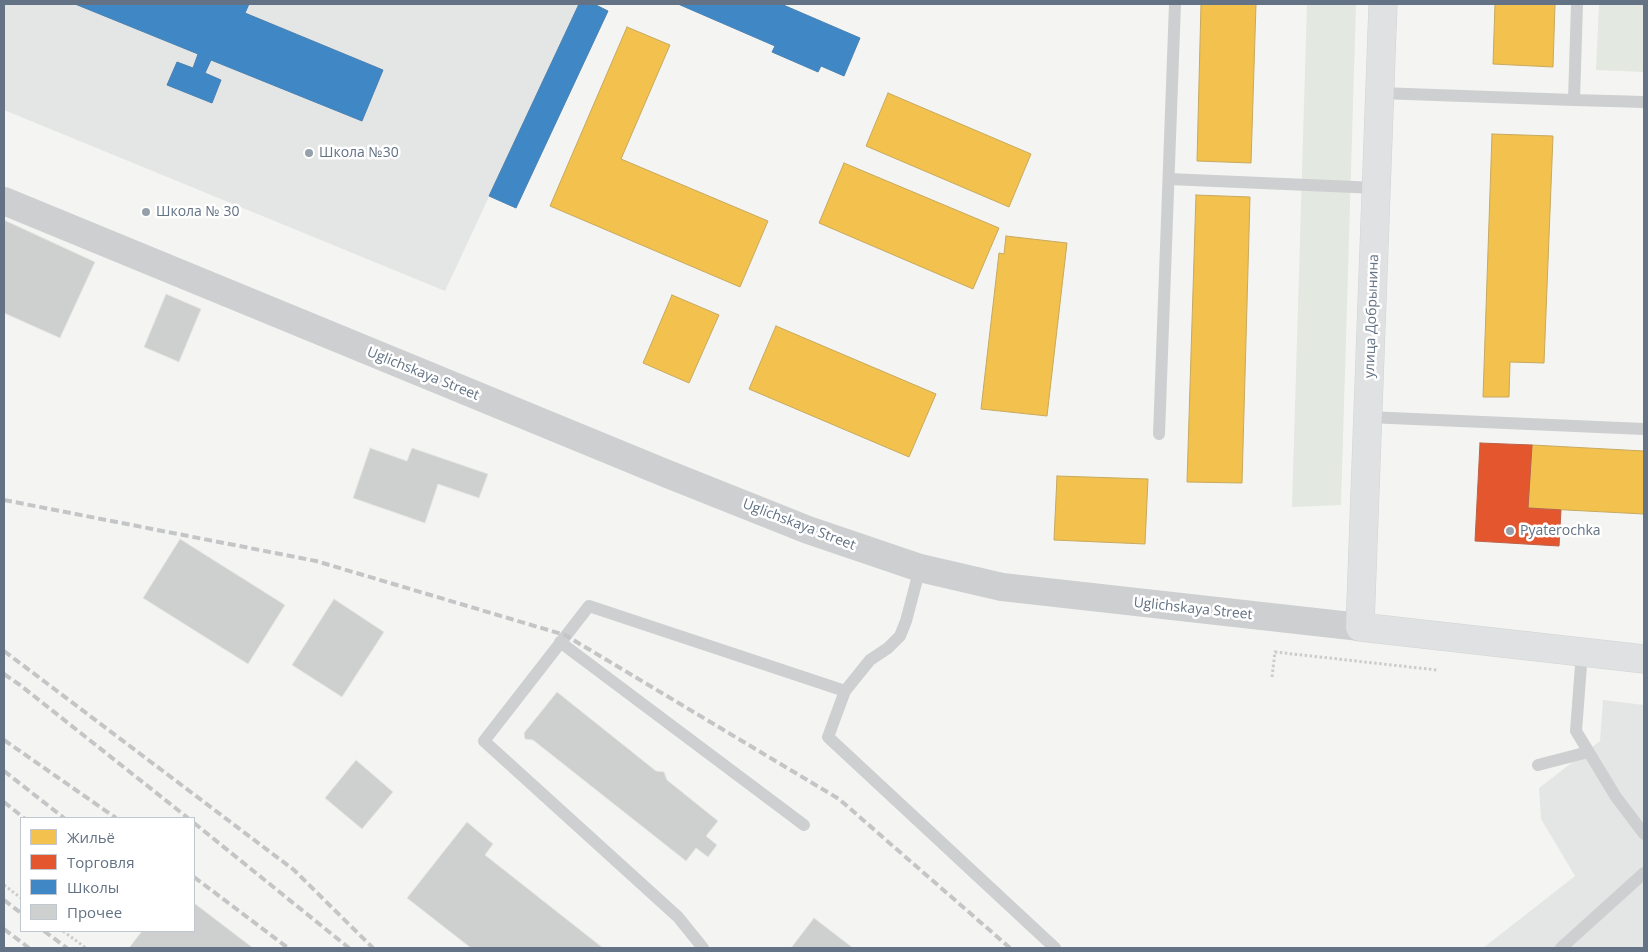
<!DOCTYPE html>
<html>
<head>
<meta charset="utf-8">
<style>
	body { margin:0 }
	#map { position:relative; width:1648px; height:952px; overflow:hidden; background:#f4f5f2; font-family:"Open Sans",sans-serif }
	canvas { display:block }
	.frame { position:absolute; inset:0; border:5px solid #637284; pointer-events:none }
	.legend { position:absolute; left:20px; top:817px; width:175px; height:115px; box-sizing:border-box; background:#fff; border:1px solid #c1c7ce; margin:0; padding:6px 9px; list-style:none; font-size:15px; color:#637284 }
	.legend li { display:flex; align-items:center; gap:10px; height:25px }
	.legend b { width:25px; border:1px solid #c1c7ce }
</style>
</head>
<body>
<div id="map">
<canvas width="1648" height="952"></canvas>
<div class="frame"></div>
<ul class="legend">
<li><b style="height:14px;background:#f2c14e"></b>Жильё</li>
<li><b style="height:14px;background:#e4572e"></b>Торговля</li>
<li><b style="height:14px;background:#3f88c5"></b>Школы</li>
<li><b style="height:14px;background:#ced0d0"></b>Прочее</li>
</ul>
</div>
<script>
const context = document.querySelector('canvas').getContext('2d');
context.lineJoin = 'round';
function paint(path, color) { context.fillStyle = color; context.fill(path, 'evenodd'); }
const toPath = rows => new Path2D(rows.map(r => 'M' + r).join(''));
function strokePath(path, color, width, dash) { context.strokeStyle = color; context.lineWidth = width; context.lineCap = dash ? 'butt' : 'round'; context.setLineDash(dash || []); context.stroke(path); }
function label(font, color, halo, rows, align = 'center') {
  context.font = font + ' "Open Sans",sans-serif'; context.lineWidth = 5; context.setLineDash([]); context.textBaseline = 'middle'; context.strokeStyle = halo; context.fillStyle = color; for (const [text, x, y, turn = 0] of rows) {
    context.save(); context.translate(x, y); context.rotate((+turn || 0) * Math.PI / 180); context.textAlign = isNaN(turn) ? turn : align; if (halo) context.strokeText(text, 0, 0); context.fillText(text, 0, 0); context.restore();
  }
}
paint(toPath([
	[4,4,579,4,445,291,4,110],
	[1603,700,1644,705,1644,948,1483,948,1575,876,1541,819,1539,788,1600,741]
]), '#e4e6e5');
paint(toPath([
	[1307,4,1356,4,1341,505,1292,507],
	[1599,4,1644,4,1644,72,1596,70]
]), '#e3e8e0');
const homes = toPath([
	[1201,4,1256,4,1251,163,1197,161,1201,4],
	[1495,4,1555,4,1553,67,1493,64,1495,4],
	[627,27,670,45,621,159,768,221,740,287,550,206,627,27],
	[888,93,1031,154,1009,207,866,146,888,93],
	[1492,134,1553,136,1544,363,1510,362,1509,397,1483,397,1492,134],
	[844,163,999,228,973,289,819,223,844,163],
	[1196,195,1250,197,1242,483,1187,482,1196,195],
	[1006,236,1067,243,1047,416,981,409,999,253,1004,254,1006,236],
	[672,295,719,315,689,383,643,363,672,295],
	[776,326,936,394,909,457,749,389,776,326],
	[1532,445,1644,451,1644,514,1528,508,1532,445],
	[1057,476,1148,479,1145,544,1054,540,1057,476]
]);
paint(homes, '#f2c14e');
strokePath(homes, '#c7a95e', 1);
const shops = toPath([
	[1480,443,1532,445,1528,508,1561,510,1559,546,1475,541,1480,443]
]);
paint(shops, '#e4572e');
strokePath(shops, '#bd5f48', 1);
const schools = toPath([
	[75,4,249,4,245,13,383,70,362,121,211,60,205,73,221,80,212,103,167,85,177,62,193,68,198,54,75,4],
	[579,4,594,4,608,11,516,208,489,196,579,4],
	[678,4,781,4,860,38,844,76,821,66,818,72,772,52,775,46,678,4]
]);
paint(schools, '#3f88c5');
strokePath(schools, '#4a81b2', 1);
const building = toPath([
	[4,220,95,262,60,338,4,313,4,220],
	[166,294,201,309,179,362,144,347,166,294],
	[370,448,407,461,412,448,488,474,479,498,438,484,425,523,353,498,370,448],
	[180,539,285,605,248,664,143,598,180,539],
	[334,599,384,632,342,697,292,665,334,599],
	[557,692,656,771,664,772,667,780,718,821,706,836,717,845,708,857,696,848,686,861,533,740,525,739,524,733,557,692],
	[356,760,393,792,362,829,325,798,356,760],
	[467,822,493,844,485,855,603,948,471,948,407,898,467,822],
	[194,903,253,948,129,948,142,931,194,931,194,903],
	[814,918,853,948,791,948,814,918]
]);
paint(building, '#ced0d0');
strokePath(building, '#e4e4e2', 1);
const secondary = toPath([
	[1383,4,1360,627,1644,659]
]);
strokePath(secondary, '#d2d3d3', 29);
strokePath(toPath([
	[1272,677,1275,652,1437,670],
	[4,885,21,898],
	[63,931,86,948]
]), '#cccccd', 3, [2.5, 2.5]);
strokePath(toPath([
	[1380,93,1574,100,1577,4],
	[1574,100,1644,102],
	[1169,179,1377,188],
	[1368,417,1644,429],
	[1159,434,1175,4],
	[920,568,906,621,900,636,888,648,870,660,845,691,828,737,1055,948],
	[560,642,804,825],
	[1582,652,1576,731,1616,797,1644,834],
	[1538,765,1588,752],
	[703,948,678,917,484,741,589,606,845,691],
	[1561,948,1644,873]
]), '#cecfd0', 12);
strokePath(toPath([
	[4,201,665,473,808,530,920,568,1002,587,1360,627]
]), '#cecfd0', 28);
strokePath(secondary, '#e0e1e2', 28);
strokePath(toPath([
	[4,500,316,561,565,635,839,799,1010,948],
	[4,651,294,870,373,948],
	[4,674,20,685,188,818],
	[4,740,116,818],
	[4,771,64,818],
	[4,802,24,818],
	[194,823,349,948],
	[194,877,288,948],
	[4,900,21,913],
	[4,929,29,948],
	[44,931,67,948]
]), '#c4c5c6', 4, [8, 4]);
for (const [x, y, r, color] of [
	[309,153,5,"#96a0aa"],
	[146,212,5,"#96a0aa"],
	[1510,531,5,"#96a0aa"]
]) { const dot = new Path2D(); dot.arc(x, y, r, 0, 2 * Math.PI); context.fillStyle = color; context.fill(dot); strokePath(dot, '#fff', 2); }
label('14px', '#637284', '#fff', [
	["Школа №30",319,153],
	["Школа № 30",156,212],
	["Pyaterochka",1520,531]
], 'left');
label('14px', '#637284', '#fff', [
	["улица Добрынина",1372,316,-88],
	["Uglichskaya Street",423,374,22],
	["Uglichskaya Street",799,525,21],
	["Uglichskaya Street",1193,609,6]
]);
</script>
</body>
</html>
